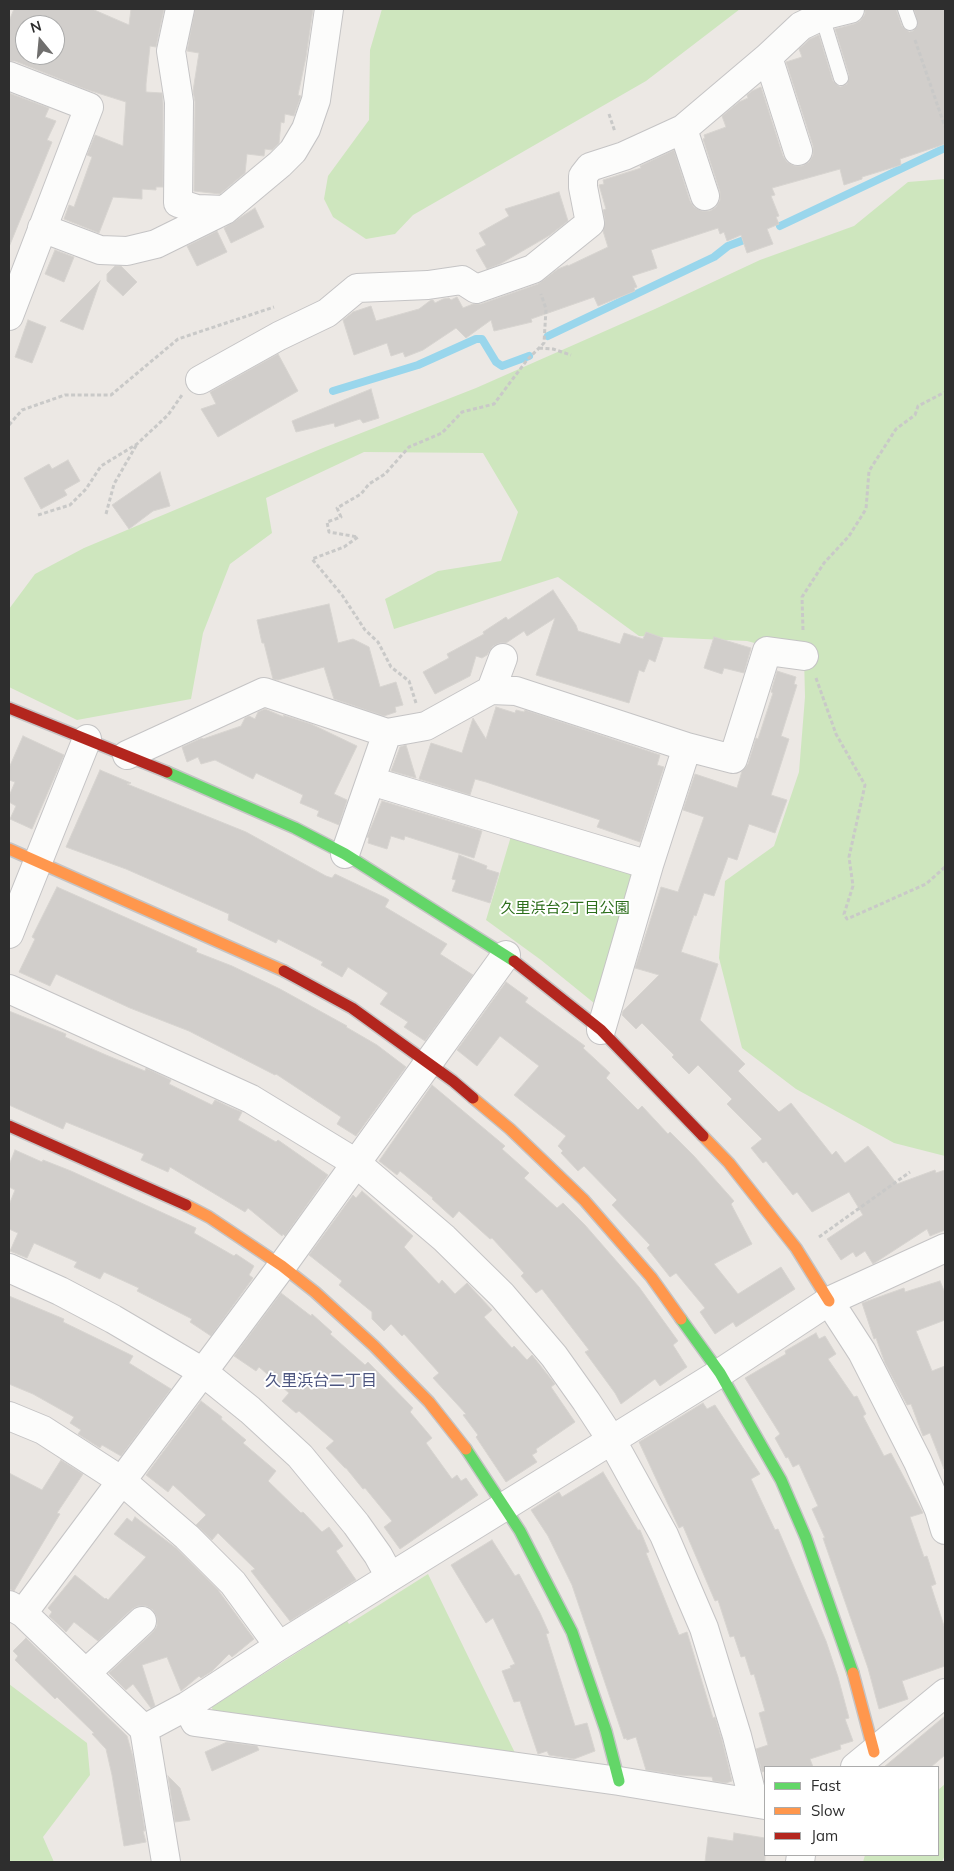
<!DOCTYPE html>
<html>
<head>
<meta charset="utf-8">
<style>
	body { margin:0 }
	#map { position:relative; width:954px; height:1871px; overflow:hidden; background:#ece8e4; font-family:Mulish,sans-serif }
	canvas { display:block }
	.frame { position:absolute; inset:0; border:10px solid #2e2e2e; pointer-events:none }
	.legend { position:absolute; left:764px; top:1766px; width:175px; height:90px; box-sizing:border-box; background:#fff; border:1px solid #ababab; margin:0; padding:6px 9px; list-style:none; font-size:15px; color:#2e2e2e }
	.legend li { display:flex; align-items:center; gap:10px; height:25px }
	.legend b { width:25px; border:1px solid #ababab }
	.north { position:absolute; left:15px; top:15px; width:50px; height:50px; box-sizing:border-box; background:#fff; border:1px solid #ababab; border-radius:50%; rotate:343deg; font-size:14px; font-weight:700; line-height:20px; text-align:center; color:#2e2e2e }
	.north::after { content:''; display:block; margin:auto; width:18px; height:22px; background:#706f6e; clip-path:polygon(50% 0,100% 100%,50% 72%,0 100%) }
</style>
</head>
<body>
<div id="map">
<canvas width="954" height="1871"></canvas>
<div class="frame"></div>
<ul class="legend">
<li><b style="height:6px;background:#63d668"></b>Fast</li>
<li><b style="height:6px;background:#ff974d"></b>Slow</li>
<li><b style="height:6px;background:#b3261e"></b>Jam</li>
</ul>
<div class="north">N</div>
</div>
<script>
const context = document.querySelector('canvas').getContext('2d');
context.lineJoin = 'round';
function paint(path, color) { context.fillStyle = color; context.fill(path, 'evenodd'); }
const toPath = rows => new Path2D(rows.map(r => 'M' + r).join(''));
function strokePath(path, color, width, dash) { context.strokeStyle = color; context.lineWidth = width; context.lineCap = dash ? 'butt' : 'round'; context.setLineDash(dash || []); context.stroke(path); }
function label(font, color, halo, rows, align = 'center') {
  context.font = font + ' Mulish,"Noto Sans JP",sans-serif'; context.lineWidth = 4; context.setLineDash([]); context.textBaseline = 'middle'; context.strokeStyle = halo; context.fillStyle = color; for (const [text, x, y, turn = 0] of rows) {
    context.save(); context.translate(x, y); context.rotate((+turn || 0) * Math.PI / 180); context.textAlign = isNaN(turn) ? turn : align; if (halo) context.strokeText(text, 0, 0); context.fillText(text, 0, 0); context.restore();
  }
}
paint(toPath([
	[382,9,740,9,646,81,413,215,395,234,366,239,333,217,324,199,328,176,369,120,370,50],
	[945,179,945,1156,894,1143,796,1089,742,1048,719,958,725,881,774,846,799,772,805,697,804,656,747,641,639,636,558,577,394,629,385,599,438,571,501,561,518,512,483,453,364,452,266,498,272,533,230,564,203,633,191,699,77,720,9,687,9,609,35,574,84,548,323,448,476,388,655,309,760,260,854,226,908,182],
	[512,833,629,869,633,878,594,1003,541,960,486,920],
	[428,1574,517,1757,213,1715,212,1707,347,1621,349,1624],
	[9,1684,87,1743,90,1775,43,1837,54,1862,9,1862],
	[945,1784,945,1855,942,1862,863,1862,865,1855,938,1855,938,1790]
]), '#cee6be');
strokePath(toPath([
	[780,226,945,148],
	[548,336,714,257,728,246,752,237],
	[333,391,418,365,476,339,482,339,496,362,502,366,529,356]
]), '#99d6ec', 8);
const building = toPath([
	[14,9,92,9,129,25,131,9,164,9,156,47,150,46,146,84,146,92,162,93,163,103,163,187,156,187,156,190,142,189,142,199,113,197,99,233,64,219,69,205,74,207,92,157,87,155,95,135,123,146,126,102,85,89,15,61,9,61,9,21,14,9],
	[25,25,55,25,55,55,25,55,25,25],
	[195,9,313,9,306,57,298,95,301,96,294,116,285,114,284,123,281,122,279,143,272,150,265,149,264,156,247,154,245,173,220,194,194,191,195,102,193,91,199,53,187,51,195,9],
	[865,9,896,9,902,26,909,32,913,31,918,25,914,9,945,9,945,144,900,159,901,165,862,177,862,179,844,185,840,169,772,188,775,195,771,196,779,216,776,217,779,224,767,229,773,244,747,253,741,235,727,241,724,232,720,234,718,228,651,250,657,268,632,276,637,287,634,288,635,291,598,306,594,297,531,319,532,322,494,331,491,320,466,338,456,328,423,350,405,357,403,352,391,356,387,343,354,355,343,320,353,312,371,306,376,321,419,309,431,300,433,300,435,303,443,299,449,298,451,300,457,297,463,308,473,304,481,304,538,284,558,269,568,265,568,266,608,247,603,231,605,221,603,210,606,209,599,185,604,184,603,180,641,168,640,166,674,150,690,201,694,207,702,211,710,211,716,207,720,200,720,192,703,139,705,138,704,135,726,127,722,116,739,102,748,98,747,95,752,91,761,87,783,156,787,162,795,166,802,166,809,162,813,155,813,146,786,62,802,57,799,49,810,39,819,35,833,81,840,87,847,84,849,75,835,29,854,24,860,21,865,14,865,9],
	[9,93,49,108,45,117,56,121,47,140,52,142,9,247,9,93],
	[559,192,568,221,550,235,500,264,487,269,476,250,486,245,479,233,509,216,505,209,559,192],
	[255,208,264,227,231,243,224,228,255,208],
	[217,231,227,252,197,266,187,246,217,231],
	[55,250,74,257,64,282,45,274,55,250],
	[115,266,121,266,137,282,123,296,107,281,107,274,115,266],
	[100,281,83,330,60,321,100,281],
	[28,320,46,327,32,363,15,357,28,320],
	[278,354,298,391,218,437,201,409,216,404,210,392,278,354],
	[371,389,379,418,363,423,360,419,335,427,334,423,296,432,292,421,371,389],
	[68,460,80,481,64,490,67,495,41,509,24,478,49,464,52,469,68,460],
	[160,472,170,506,153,511,129,529,112,505,160,472],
	[553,590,576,625,578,631,620,644,624,633,643,639,646,632,663,638,655,662,649,659,644,672,639,670,629,703,536,675,555,618,527,636,524,631,506,643,500,643,493,646,487,655,482,658,476,656,470,676,435,694,423,672,449,658,447,654,484,634,483,632,506,617,508,620,553,590],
	[329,604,338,643,353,639,369,647,380,687,396,682,403,705,395,707,396,712,384,716,334,699,324,667,278,680,273,679,264,643,262,643,257,620,329,604],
	[714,637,751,648,744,673,724,668,722,674,704,668,714,637],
	[777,671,796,677,794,684,797,685,781,736,789,739,771,795,787,800,775,833,749,824,737,860,728,857,714,896,704,893,696,916,694,915,681,952,718,964,700,1020,745,1064,738,1071,779,1112,791,1103,832,1155,836,1151,845,1163,868,1146,897,1184,935,1170,936,1173,945,1170,945,1230,930,1236,927,1229,873,1264,865,1251,856,1257,853,1252,841,1260,827,1239,863,1215,849,1192,812,1212,797,1192,793,1195,766,1161,763,1163,751,1148,762,1139,727,1104,732,1099,698,1065,689,1074,672,1057,674,1055,642,1023,636,1029,622,1015,623,1011,659,975,635,968,661,887,678,892,704,817,683,810,695,774,737,788,742,771,748,764,756,738,758,739,773,693,771,692,777,671],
	[496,707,515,713,516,710,524,712,525,710,660,755,657,765,664,767,640,842,597,827,600,820,486,782,475,779,470,795,419,779,431,743,462,753,473,718,486,739,496,707],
	[265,709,284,717,283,715,311,724,357,746,334,794,347,800,339,825,317,816,319,811,300,803,303,795,256,773,253,779,215,760,201,764,198,757,187,762,182,747,202,738,203,739,241,726,245,718,249,716,255,719,258,712,265,709],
	[23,736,64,755,32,829,10,819,16,806,9,802,9,796,15,782,9,780,9,768,23,736],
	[406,745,416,778,391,771,400,747,406,745],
	[100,770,131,783,127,784,246,832,326,876,332,878,335,874,386,898,389,900,385,907,447,944,440,954,473,975,425,1041,404,1027,408,1022,380,1004,388,993,348,967,342,977,321,965,323,962,278,939,276,943,228,920,229,914,126,869,66,847,100,770],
	[382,801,482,831,474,858,405,836,404,840,391,836,387,849,368,843,369,838,367,837,382,801],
	[459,855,487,866,486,869,499,873,490,903,452,891,456,880,452,879,459,855],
	[57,887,197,949,196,952,232,966,280,989,347,1026,346,1027,377,1045,406,1067,356,1136,337,1124,341,1117,276,1074,275,1075,189,1031,130,1008,56,974,50,986,19,972,35,939,32,937,57,887],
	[506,982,528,998,525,1002,585,1046,583,1048,610,1073,606,1078,638,1110,642,1106,668,1134,670,1132,694,1156,734,1201,731,1204,752,1244,714,1264,738,1294,781,1267,795,1289,736,1327,733,1322,715,1334,700,1312,705,1308,676,1273,670,1277,647,1248,650,1245,612,1205,617,1200,584,1166,578,1171,561,1153,563,1151,558,1146,566,1136,514,1095,539,1066,500,1036,477,1066,457,1050,506,982],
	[9,1011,66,1034,65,1037,106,1055,145,1071,146,1068,171,1080,169,1084,212,1105,215,1100,232,1108,242,1112,238,1120,276,1142,278,1140,328,1175,285,1236,283,1234,282,1236,248,1208,245,1212,170,1167,168,1172,141,1160,144,1154,108,1139,66,1122,63,1129,9,1105,9,1011],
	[432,1085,505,1146,502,1149,529,1173,524,1178,557,1208,563,1203,585,1225,639,1287,678,1341,673,1345,687,1367,660,1386,655,1379,621,1404,615,1393,585,1352,589,1350,556,1307,542,1289,536,1293,521,1276,524,1273,492,1238,490,1239,459,1211,453,1218,432,1199,433,1198,400,1171,397,1175,379,1161,432,1085],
	[15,1150,42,1162,43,1160,71,1171,196,1228,194,1233,234,1256,236,1254,254,1266,249,1275,253,1278,211,1336,190,1322,192,1319,137,1291,139,1288,104,1272,100,1279,74,1267,77,1262,34,1243,27,1258,10,1251,18,1233,9,1229,9,1205,15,1190,9,1187,9,1165,15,1150],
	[362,1191,413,1236,404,1247,439,1284,442,1280,455,1294,467,1283,492,1310,484,1317,512,1348,514,1346,527,1360,532,1355,555,1384,551,1387,575,1422,536,1449,537,1452,532,1455,537,1462,506,1482,476,1437,478,1435,463,1415,466,1414,433,1378,439,1373,404,1334,402,1336,391,1324,384,1331,372,1319,372,1312,339,1285,342,1281,309,1255,353,1195,356,1198,362,1191],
	[940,1281,945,1293,945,1320,916,1331,932,1371,945,1366,945,1469,944,1469,930,1433,923,1436,911,1404,907,1405,885,1363,876,1338,874,1339,862,1303,904,1288,905,1292,940,1281],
	[281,1293,311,1316,312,1314,332,1332,330,1334,365,1365,368,1362,413,1408,410,1412,432,1438,426,1443,452,1479,457,1475,461,1481,466,1478,478,1495,400,1549,384,1527,392,1521,365,1488,363,1489,346,1468,345,1468,326,1448,334,1441,299,1411,296,1413,282,1401,289,1393,259,1367,256,1371,234,1356,281,1293],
	[9,1296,64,1319,63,1322,133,1356,129,1363,171,1389,121,1456,102,1445,100,1448,78,1434,81,1430,70,1423,74,1417,33,1394,9,1384,9,1296],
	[816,1333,819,1339,825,1336,836,1354,828,1359,854,1397,857,1396,866,1414,863,1416,884,1456,891,1453,923,1513,910,1517,924,1557,927,1556,936,1584,931,1586,945,1629,945,1666,902,1681,908,1699,879,1709,868,1668,823,1538,825,1538,812,1509,818,1506,799,1464,793,1467,788,1457,786,1458,775,1438,780,1434,745,1378,786,1354,785,1351,816,1333],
	[201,1401,222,1417,221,1419,246,1440,243,1443,276,1471,268,1481,301,1513,303,1512,322,1532,329,1527,343,1546,336,1551,356,1580,290,1621,251,1571,255,1569,218,1533,212,1540,196,1525,206,1515,173,1485,168,1492,146,1475,201,1401],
	[703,1403,707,1409,715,1405,760,1474,751,1479,775,1530,778,1529,826,1641,838,1677,849,1718,845,1719,853,1741,840,1745,841,1749,810,1759,813,1767,765,1767,765,1771,762,1772,756,1749,768,1745,759,1713,765,1711,754,1674,751,1675,745,1656,741,1657,734,1636,730,1637,718,1600,715,1601,683,1526,679,1528,639,1442,703,1403],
	[61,1460,83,1474,57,1513,60,1514,14,1591,9,1589,9,1473,42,1490,61,1460],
	[603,1472,638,1530,640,1530,649,1552,646,1553,679,1635,687,1632,713,1718,715,1717,722,1740,732,1781,726,1783,713,1781,712,1777,679,1775,646,1770,636,1737,627,1740,626,1738,624,1739,572,1585,548,1536,531,1510,559,1492,562,1497,603,1472],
	[135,1517,176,1548,218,1590,254,1639,232,1657,229,1654,212,1671,201,1678,199,1676,181,1691,167,1657,142,1665,155,1706,151,1708,133,1684,126,1690,109,1673,153,1632,157,1626,157,1618,153,1610,146,1606,138,1606,132,1609,98,1641,74,1622,66,1632,49,1616,52,1612,48,1608,75,1575,105,1599,106,1598,108,1600,146,1557,114,1534,127,1518,132,1522,135,1517],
	[492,1540,515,1576,519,1574,540,1613,549,1633,546,1634,575,1726,587,1723,595,1751,574,1759,549,1755,547,1751,538,1754,520,1701,514,1702,502,1671,511,1668,510,1666,515,1664,493,1618,486,1623,451,1565,492,1540],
	[26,1638,127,1736,133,1757,145,1831,143,1831,146,1842,124,1846,112,1775,106,1749,92,1734,94,1733,57,1697,55,1699,15,1660,18,1656,13,1651,26,1638],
	[945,1716,945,1755,931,1767,884,1767,945,1716],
	[227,1742,257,1746,259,1750,212,1771,205,1752,227,1742],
	[168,1776,180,1788,190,1820,175,1822,168,1776],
	[734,1833,765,1838,765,1862,705,1862,708,1837,733,1841,734,1833]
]);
paint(building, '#d1cecb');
strokePath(building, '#d7d4d0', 1);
const lane = toPath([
	[905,9,910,23],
	[822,16,841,78]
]);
const street = toPath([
	[180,9,171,51,179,102,178,203,197,209,225,210],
	[768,57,798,151],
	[9,76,89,107,9,316],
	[683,129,705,196],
	[42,228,100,250,127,251,156,244,225,210,280,164,293,151,306,129,316,100,329,9],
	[200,380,279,336,327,313,357,288,428,285,462,280,476,289,533,269,590,223,583,187,583,176,590,167,624,156,683,129,768,57,801,26,822,16,850,9],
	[491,690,503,658],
	[687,747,733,759,767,651,804,656],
	[127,755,264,692,387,733,426,726,491,690,516,691,687,747,649,865,601,1030],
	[371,781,649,865],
	[345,854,387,733],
	[9,934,87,739],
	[9,989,251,1099,356,1163,444,1238,502,1295,554,1356,586,1401,611,1439,664,1535,704,1628,737,1736,754,1803],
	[9,1268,60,1291,113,1319,203,1372,250,1410,300,1456,356,1524,378,1555,390,1577],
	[829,1301,862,1352,918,1462,939,1510,945,1530],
	[9,1416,43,1430,122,1481,187,1537,233,1583,279,1646],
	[9,1605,23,1613,144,1729,166,1862],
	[23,1613,282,1266,506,955],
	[86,1673,142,1621],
	[187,1706,195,1722,619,1781,765,1805],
	[144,1729,187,1706,279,1646,720,1373,829,1301,945,1248],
	[855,1767,945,1693],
	[800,1862,801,1855]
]);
const fast = toPath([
	[167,772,295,828,345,854,514,961],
	[681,1319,720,1373,781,1480,806,1538,853,1673],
	[466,1449,520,1531,572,1632,606,1731,619,1781]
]);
const slow = toPath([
	[9,849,284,971],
	[473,1098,510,1129,584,1200,651,1277,681,1319],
	[703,1136,729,1163,796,1248,829,1301],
	[186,1205,209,1217,282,1266,315,1292,374,1346,429,1402,466,1449],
	[853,1673,874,1752]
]);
const jam = toPath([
	[9,708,167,772],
	[514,961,601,1030,703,1136],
	[284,971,352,1008,453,1081,473,1098],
	[9,1126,186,1205]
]);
strokePath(lane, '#c5c4c5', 16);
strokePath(street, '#c5c4c5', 30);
strokePath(fast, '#c5c4c5', 14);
strokePath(slow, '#c5c4c5', 14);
strokePath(jam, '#c5c4c5', 14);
strokePath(toPath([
	[915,40,945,127],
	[609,114,615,132],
	[539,348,553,349,571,355],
	[9,425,22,410,65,395,111,395,178,339,274,307],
	[106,514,114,484,137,444],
	[38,515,70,505,86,489,101,466,137,444,168,415,182,395],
	[803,630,802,597,824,563,849,536,866,509,869,471,896,429,915,415,918,406,945,392],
	[816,678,836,734,865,785,849,857,853,886,844,914,847,919,926,884,945,867],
	[416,703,409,681,391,667,378,642,365,630,342,595,312,559,344,547,358,537,329,532,327,522,341,517,337,508,361,494,369,484,385,474,409,447,442,433,462,412,494,404,527,360,544,343,546,309,541,294],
	[819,1237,910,1172]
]), '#c9c9c8', 3, [4, 2.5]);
strokePath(lane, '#fcfcfb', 14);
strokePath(street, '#fcfcfb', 28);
strokePath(fast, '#63d668', 11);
strokePath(slow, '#ff974d', 11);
strokePath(jam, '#b3261e', 11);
label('15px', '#2c6e1b', '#fff', [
	["久里浜台2丁目公園",565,908]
]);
label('16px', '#4d5680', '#fff', [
	["久里浜台二丁目",321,1381]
]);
</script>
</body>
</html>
